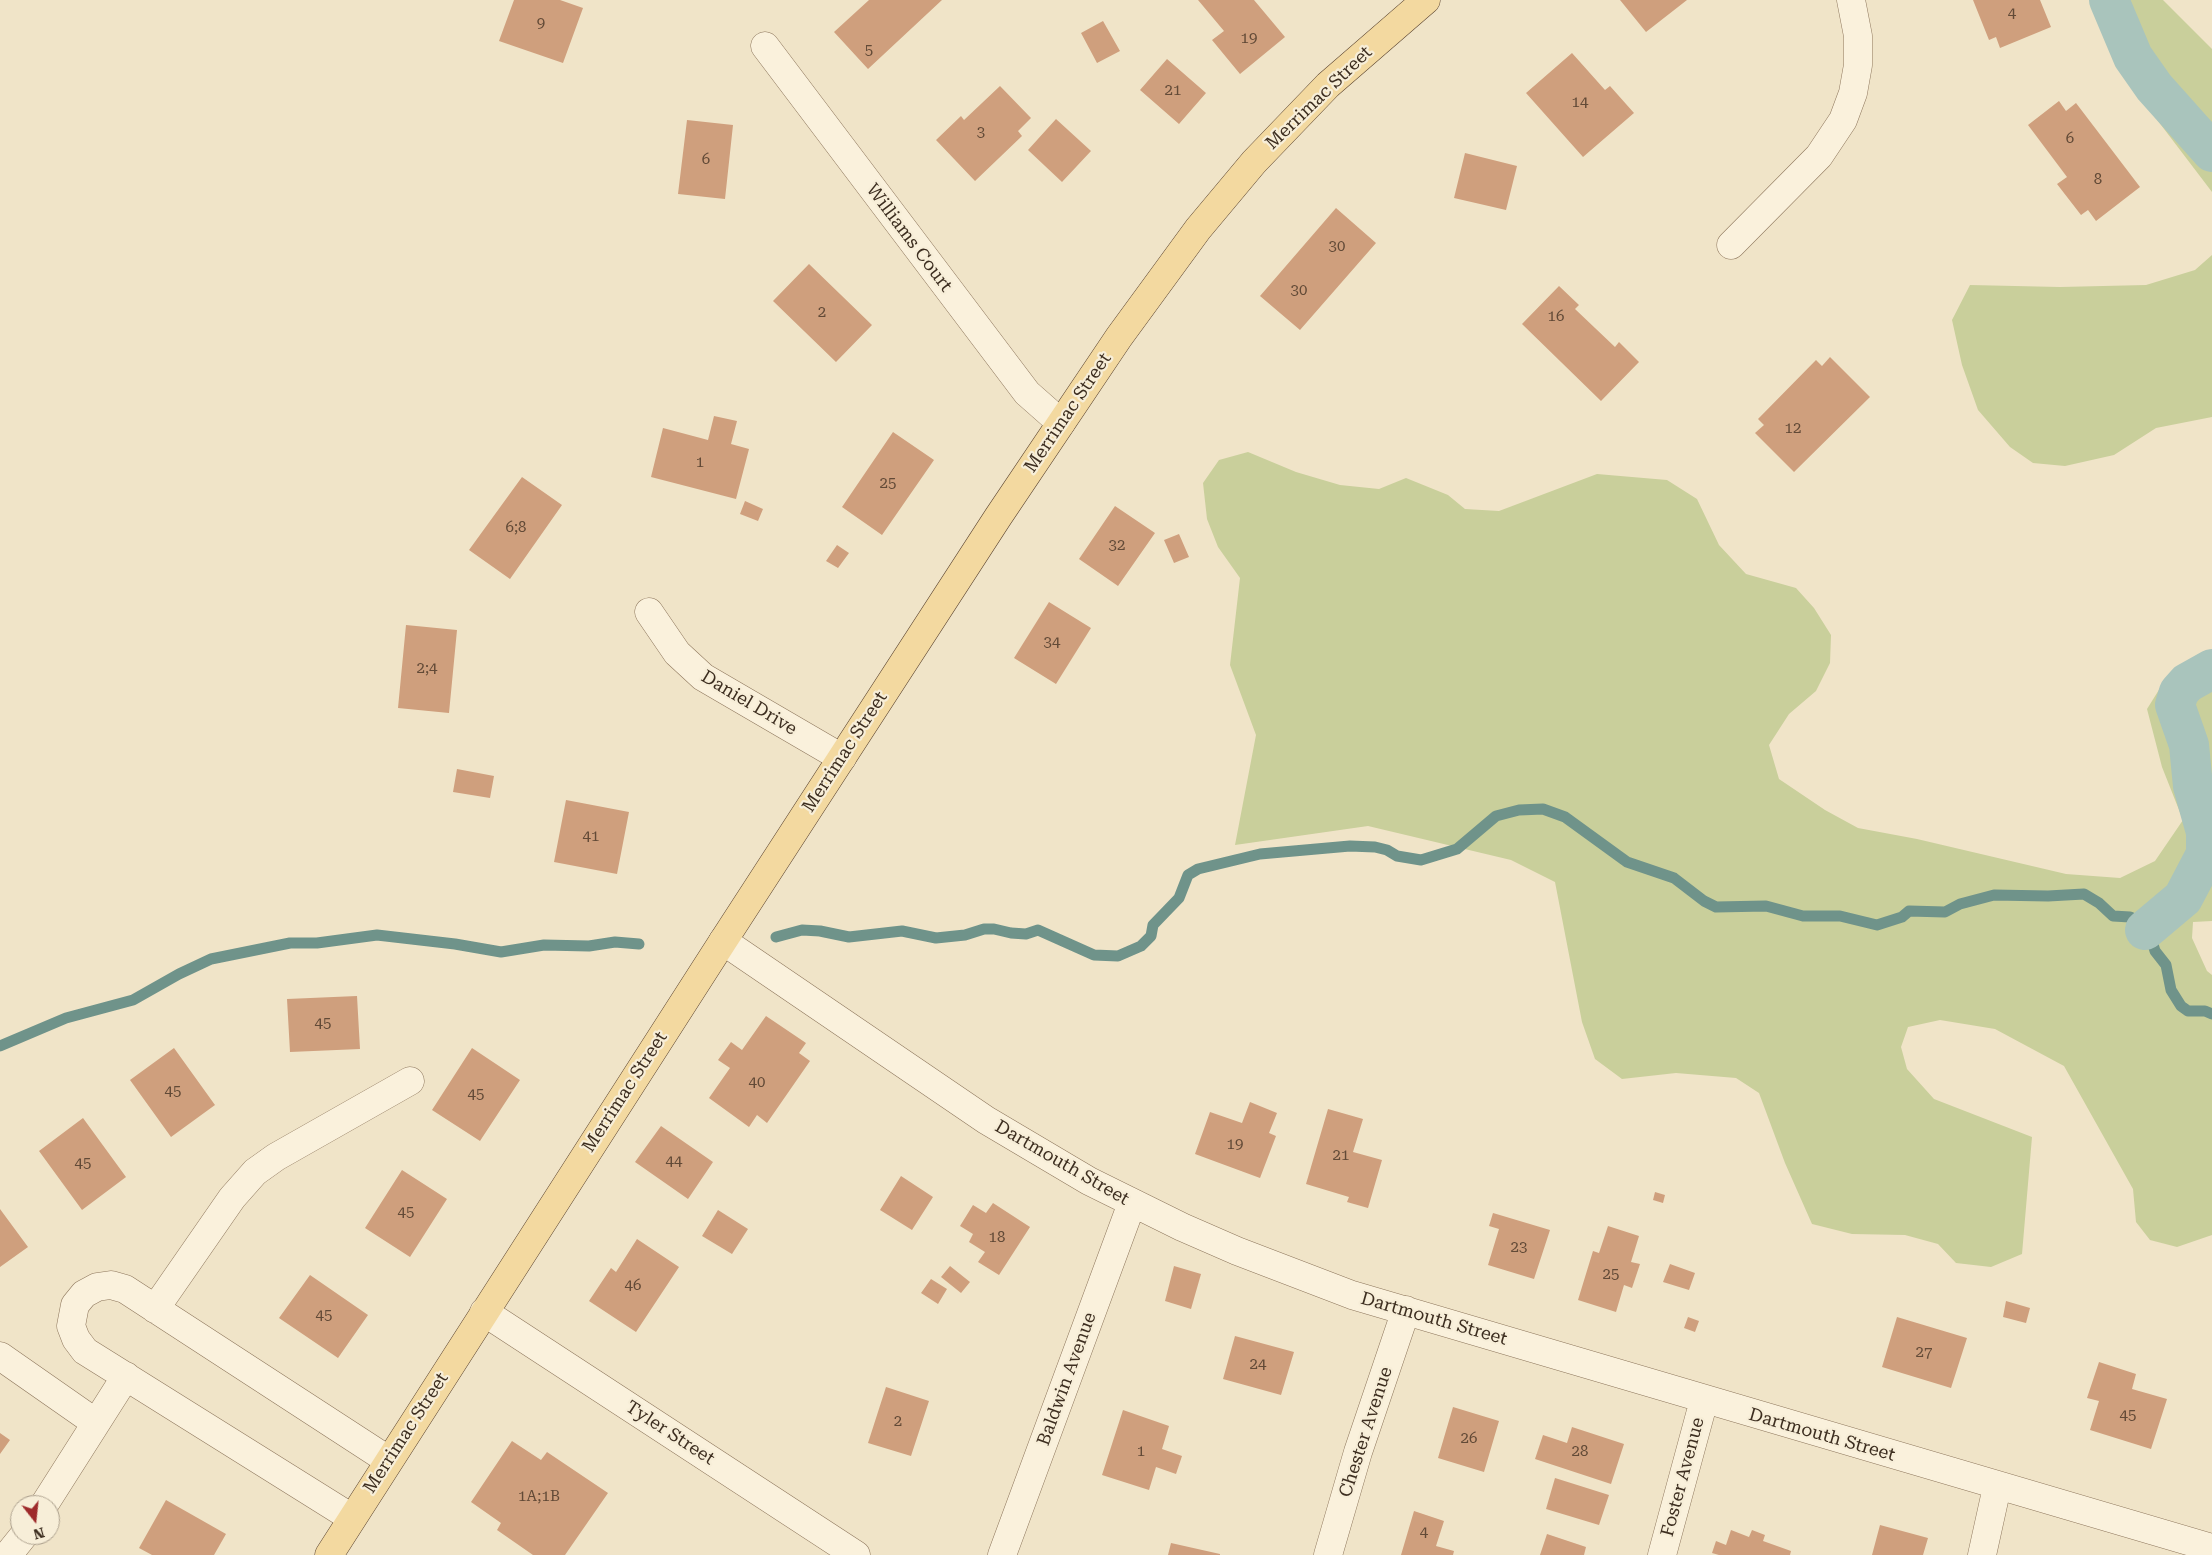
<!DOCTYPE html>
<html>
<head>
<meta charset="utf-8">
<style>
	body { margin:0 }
	#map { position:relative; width:2212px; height:1555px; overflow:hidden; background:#f0e4c8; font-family:"Roboto Serif",serif }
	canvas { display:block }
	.north { position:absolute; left:10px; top:1495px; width:50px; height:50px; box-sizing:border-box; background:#f7eed8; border:1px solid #ada18e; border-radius:50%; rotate:164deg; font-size:14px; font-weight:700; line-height:20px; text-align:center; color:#3d2e20 }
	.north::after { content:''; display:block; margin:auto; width:18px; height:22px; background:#9e2a2b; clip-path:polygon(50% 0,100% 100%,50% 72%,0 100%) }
</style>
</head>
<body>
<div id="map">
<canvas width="2212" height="1555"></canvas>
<div class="north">N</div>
</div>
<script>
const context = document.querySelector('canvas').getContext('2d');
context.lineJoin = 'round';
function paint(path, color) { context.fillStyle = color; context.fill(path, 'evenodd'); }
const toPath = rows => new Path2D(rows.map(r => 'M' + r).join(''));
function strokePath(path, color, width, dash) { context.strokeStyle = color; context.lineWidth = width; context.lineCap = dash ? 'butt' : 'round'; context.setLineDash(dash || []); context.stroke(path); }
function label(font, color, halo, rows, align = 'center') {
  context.font = font + ' "Roboto Serif",serif'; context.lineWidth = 4.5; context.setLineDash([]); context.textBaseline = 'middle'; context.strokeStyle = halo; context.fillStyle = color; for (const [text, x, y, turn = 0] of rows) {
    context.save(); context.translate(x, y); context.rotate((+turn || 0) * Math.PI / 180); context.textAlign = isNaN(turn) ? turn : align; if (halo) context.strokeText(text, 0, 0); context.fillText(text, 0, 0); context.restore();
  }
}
paint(toPath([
	[2097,0,2163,0,2212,49,2212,192,2158,121,2130,78],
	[2212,255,2212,417,2156,428,2114,455,2065,466,2033,463,2010,447,1978,410,1962,365,1952,320,1970,285,2060,287,2146,285,2195,270],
	[1248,452,1296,472,1340,485,1379,489,1406,478,1448,495,1465,509,1499,511,1597,474,1667,480,1697,499,1719,545,1746,574,1796,588,1814,608,1831,635,1830,663,1816,691,1789,714,1769,745,1779,779,1825,810,1858,828,1917,839,2066,874,2120,878,2155,861,2183,820,2162,767,2147,709,2167,677,2197,655,2212,650,2212,921,2193,922,2192,938,2207,971,2212,975,2212,1235,2177,1247,2150,1240,2136,1222,2133,1189,2064,1066,1995,1029,1940,1020,1908,1027,1901,1047,1907,1069,1934,1099,2032,1137,2022,1254,1991,1267,1956,1263,1938,1244,1905,1235,1852,1234,1812,1224,1785,1163,1759,1093,1736,1078,1676,1073,1622,1079,1595,1059,1582,1022,1555,882,1511,860,1368,826,1235,845,1256,735,1230,665,1240,578,1218,547,1207,519,1203,483,1219,460]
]), '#c9cf9b');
strokePath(toPath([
	[776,937,802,930,820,931,849,937,902,931,936,938,965,935,984,929,994,929,1011,933,1026,934,1038,930,1094,955,1118,956,1141,946,1151,936,1153,925,1179,898,1188,875,1198,869,1260,854,1350,846,1375,847,1387,850,1397,856,1421,860,1457,849,1496,816,1519,810,1543,809,1565,817,1627,862,1674,878,1704,901,1716,907,1766,906,1803,916,1840,916,1877,925,1902,917,1909,911,1945,912,1960,904,1994,895,2048,896,2084,894,2099,903,2113,916,2130,917,2138,921,2150,934,2155,951,2166,965,2171,990,2181,1006,2188,1011,2205,1011,2212,1014],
	[0,1046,66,1018,133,1000,179,974,211,959,290,943,317,943,377,935,455,944,501,952,544,945,589,946,615,942,639,944]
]), '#6f938a', 11);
strokePath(toPath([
	[2109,0,2133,57,2154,87,2212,152],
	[2145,930,2183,898,2206,854,2206,832,2193,786,2189,745,2175,705,2179,692,2187,683,2212,669]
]), '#a9c4bc', 40);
paint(toPath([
	[514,0,560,0,583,8,563,63,499,41],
	[869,0,942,0,868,69,834,32],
	[1198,0,1254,0,1285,37,1240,74,1212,40,1224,31],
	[1620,0,1687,0,1646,32],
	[1973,0,2040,0,2051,27,2000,48,1996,37,1989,40],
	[1103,21,1120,51,1097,63,1081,33],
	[1572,53,1605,90,1610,86,1634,113,1583,157,1526,93],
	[1167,59,1206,93,1179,124,1140,90],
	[1000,86,1031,118,1018,131,1022,136,975,181,936,140,961,116,964,120],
	[2059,101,2066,111,2076,103,2140,187,2096,221,2088,210,2081,215,2057,184,2067,177,2028,125],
	[1056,119,1091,151,1062,182,1028,150],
	[687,120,733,125,725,199,678,194],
	[1465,153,1517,166,1506,210,1454,198],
	[1336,208,1376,243,1300,330,1260,296],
	[809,264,872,325,836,362,773,301],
	[1559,286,1579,305,1575,309,1615,347,1619,342,1639,362,1601,401,1522,324],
	[1830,357,1870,397,1794,472,1755,433,1764,425,1758,419,1816,360,1822,366],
	[714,416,737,421,731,444,749,449,736,499,651,477,663,428,708,440],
	[893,432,934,460,882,535,842,507],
	[522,477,562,505,510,579,469,550],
	[745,501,763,509,758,521,740,514],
	[1115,506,1155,533,1118,586,1079,559],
	[1179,534,1189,557,1174,563,1164,540],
	[837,545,849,553,838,568,826,561],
	[1049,602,1091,628,1056,684,1014,658],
	[406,625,457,630,449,713,398,708],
	[457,769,494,776,490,798,453,792],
	[566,800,629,812,617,874,554,862],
	[357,996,360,1049,290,1052,287,999],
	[766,1016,806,1043,799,1053,810,1061,767,1123,757,1115,749,1127,709,1098,730,1068,718,1060,731,1042,742,1050],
	[174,1048,215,1105,171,1137,130,1080],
	[472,1048,520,1080,480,1141,432,1110],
	[1250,1102,1277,1113,1269,1133,1276,1136,1260,1178,1195,1154,1210,1112,1242,1123],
	[1328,1109,1363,1119,1353,1152,1382,1160,1368,1208,1347,1202,1349,1197,1306,1184],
	[83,1118,126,1177,82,1210,39,1151],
	[661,1126,713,1162,688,1199,635,1162],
	[402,1170,447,1199,410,1257,365,1228],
	[901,1176,933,1197,912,1230,880,1210],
	[1655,1192,1665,1195,1663,1203,1653,1200],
	[993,1203,1030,1227,999,1275,978,1262,985,1252,969,1242,973,1234,960,1226,973,1205,986,1213],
	[0,1209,28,1247,0,1267],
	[718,1210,748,1229,732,1254,702,1236],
	[1493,1213,1550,1230,1534,1279,1488,1265,1499,1229,1489,1226],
	[1608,1226,1639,1236,1631,1262,1640,1264,1632,1288,1624,1285,1616,1312,1578,1300,1593,1251,1599,1253],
	[637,1239,679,1267,636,1332,589,1301,611,1268,616,1272],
	[1670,1264,1695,1273,1689,1290,1663,1282],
	[950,1266,970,1282,961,1293,941,1277],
	[1174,1266,1201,1274,1191,1309,1165,1301],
	[310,1275,368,1315,338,1358,279,1318],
	[931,1279,947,1289,938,1304,921,1293],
	[2006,1301,2030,1308,2026,1323,2003,1317],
	[1688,1317,1699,1321,1695,1332,1684,1328],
	[1897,1317,1967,1338,1951,1388,1882,1367],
	[1235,1336,1294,1352,1281,1395,1223,1379],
	[2099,1362,2136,1374,2132,1389,2167,1399,2151,1449,2090,1430,2099,1401,2087,1398],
	[886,1387,929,1401,911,1456,868,1443],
	[1453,1407,1499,1421,1484,1472,1438,1458],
	[1123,1410,1169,1426,1162,1449,1182,1456,1176,1474,1156,1467,1149,1490,1102,1475],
	[1572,1427,1624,1444,1611,1484,1535,1459,1543,1435,1567,1443],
	[0,1433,10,1440,0,1454],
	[512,1441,541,1460,547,1452,608,1493,565,1555,533,1555,497,1530,501,1523,471,1502],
	[1555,1478,1609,1495,1599,1525,1546,1509],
	[166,1500,226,1534,214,1555,152,1555,139,1548],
	[1414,1511,1444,1521,1436,1546,1454,1551,1453,1555,1401,1555],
	[1880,1525,1928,1538,1923,1555,1872,1555],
	[1731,1530,1749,1537,1752,1530,1765,1535,1763,1541,1791,1551,1790,1555,1719,1555,1712,1553,1716,1541,1726,1545],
	[1547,1534,1586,1547,1584,1555,1540,1555],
	[1171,1543,1220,1554,1220,1555,1168,1555]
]), '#cf9f7d');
const minor = toPath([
	[765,46,1027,393,1061,423],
	[1731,245,1819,156,1843,120,1853,93,1858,65,1858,36,1851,0],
	[649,612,677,653,703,677,842,758],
	[723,941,986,1120,1089,1181,1182,1227,1237,1251,1352,1295,2212,1548],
	[155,1309,232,1198,255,1172,276,1157,410,1081],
	[484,1312,856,1555],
	[0,1356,96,1423],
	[44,1505,126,1376],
	[352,1518,85,1351,76,1339,71,1326,75,1305,84,1294,97,1287,111,1285,125,1289,388,1460],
	[8,1555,24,1535],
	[1002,1555,1132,1203],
	[1328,1555,1358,1452,1406,1310],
	[1662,1555,1704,1400],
	[1982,1555,1997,1487]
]);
const major = toPath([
	[329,1555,723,941,998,517,1119,337,1198,229,1254,162,1328,85,1426,0]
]);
strokePath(minor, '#8d765c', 29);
strokePath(major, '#5b4430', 29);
strokePath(minor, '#faf1dc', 28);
strokePath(major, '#f3d9a0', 28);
label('15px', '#624a37', null, [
	["4",2012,14],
	["9",541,24],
	["19",1249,39],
	["5",869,51],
	["21",1173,91],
	["14",1580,103],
	["3",981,133],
	["6",2070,139],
	["6",706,160],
	["8",2098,180],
	["30",1337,247],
	["30",1299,291],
	["2",822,313],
	["16",1556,317],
	["12",1793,429],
	["1",700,463],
	["25",888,484],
	["6;8",516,528],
	["32",1117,546],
	["34",1052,643],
	["2;4",427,669],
	["41",591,837],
	["45",323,1024],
	["40",757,1083],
	["45",173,1092],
	["45",476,1095],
	["19",1235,1145],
	["21",1341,1156],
	["44",674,1162],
	["45",83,1164],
	["45",406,1213],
	["18",997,1238],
	["23",1519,1248],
	["25",1611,1275],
	["46",633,1286],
	["45",324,1316],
	["27",1924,1353],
	["24",1258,1365],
	["45",2128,1416],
	["2",898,1422],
	["26",1469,1439],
	["1",1141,1452],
	["28",1580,1452],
	["1A;1B",539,1497],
	["4",1424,1533]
]);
label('18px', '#3d2e20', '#f7eed8', [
	["Merrimac Street",1319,98,-44],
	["Williams Court",909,238,53],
	["Merrimac Street",1068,413,-56],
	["Daniel Drive",749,703,31],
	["Merrimac Street",845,752,-57],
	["Merrimac Street",625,1092,-57],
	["Dartmouth Street",1062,1163,30],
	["Dartmouth Street",1434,1319,16],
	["Baldwin Avenue",1067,1379,-70],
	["Chester Avenue",1366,1432,-72],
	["Merrimac Street",406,1433,-57],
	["Tyler Street",670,1433,33],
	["Dartmouth Street",1822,1435,16],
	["Foster Avenue",1683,1477,-75]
]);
</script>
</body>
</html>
